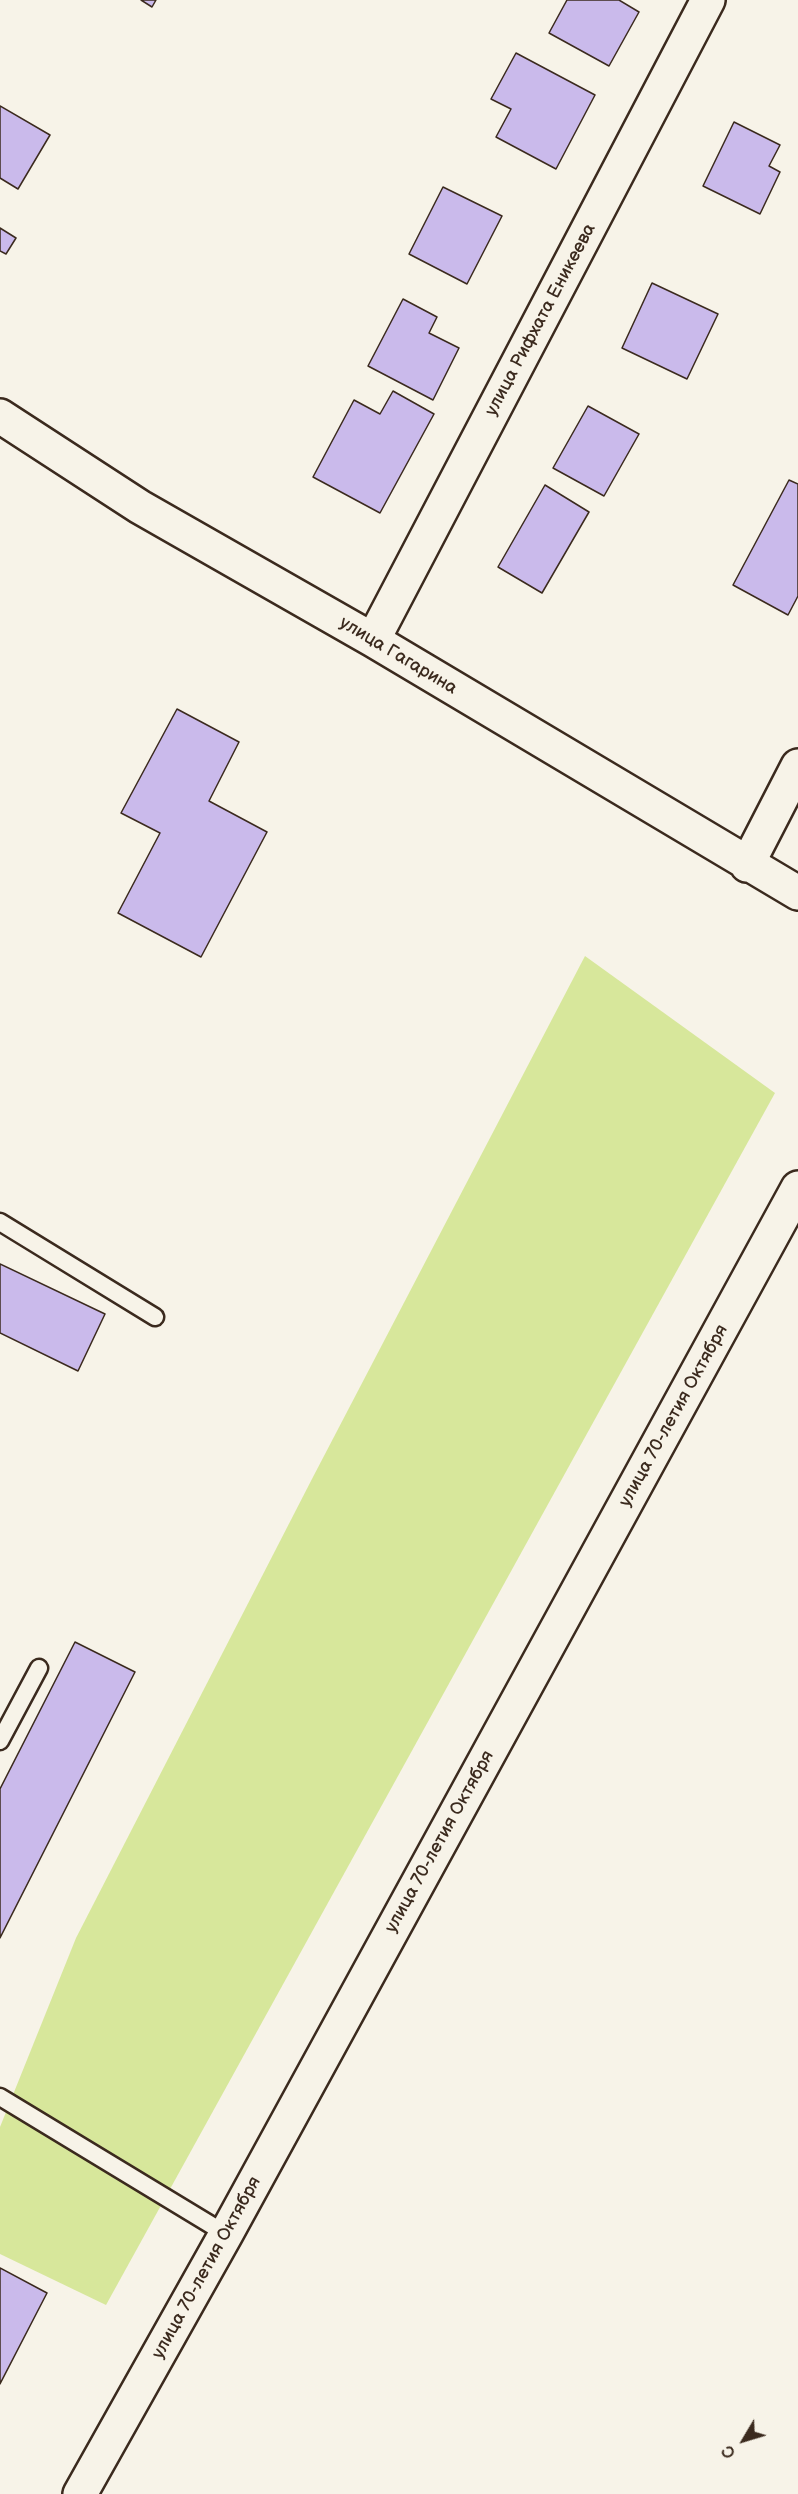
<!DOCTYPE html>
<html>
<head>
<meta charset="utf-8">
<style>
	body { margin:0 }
	#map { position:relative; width:798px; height:2494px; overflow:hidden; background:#f7f3e8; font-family:"Balsamiq Sans",sans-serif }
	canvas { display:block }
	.north { position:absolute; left:714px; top:2410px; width:60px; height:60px; -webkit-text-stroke:4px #f7f3e8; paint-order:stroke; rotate:232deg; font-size:16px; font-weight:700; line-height:24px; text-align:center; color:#3b2a1e }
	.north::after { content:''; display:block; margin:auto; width:21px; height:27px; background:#3b2a1e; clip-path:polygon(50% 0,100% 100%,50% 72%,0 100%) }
</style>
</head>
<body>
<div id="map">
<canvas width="798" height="2494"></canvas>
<div class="north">С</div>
</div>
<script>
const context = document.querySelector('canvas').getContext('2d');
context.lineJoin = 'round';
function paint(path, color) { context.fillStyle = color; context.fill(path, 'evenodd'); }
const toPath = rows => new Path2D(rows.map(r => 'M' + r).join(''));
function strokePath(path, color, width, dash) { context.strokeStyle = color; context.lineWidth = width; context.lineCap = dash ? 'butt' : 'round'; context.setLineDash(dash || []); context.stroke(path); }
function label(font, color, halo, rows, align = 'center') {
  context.font = font + ' "Balsamiq Sans",sans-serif'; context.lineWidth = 5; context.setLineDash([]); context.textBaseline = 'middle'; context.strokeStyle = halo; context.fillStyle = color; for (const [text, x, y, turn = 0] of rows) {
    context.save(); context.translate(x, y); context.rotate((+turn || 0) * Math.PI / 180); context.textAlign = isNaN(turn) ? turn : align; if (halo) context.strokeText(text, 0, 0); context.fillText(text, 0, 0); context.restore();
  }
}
paint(toPath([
	[585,956,775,1093,106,2305,0,2254,0,2127,76,1938,313,1477]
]), '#d7e79b');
const building = toPath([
	[141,0,156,0,152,7,141,0],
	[567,0,619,0,639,12,609,66,549,33,567,0],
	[516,53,595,95,556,169,496,137,511,109,491,99,516,53],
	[0,106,50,135,18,189,0,178,0,106],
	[734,122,780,145,769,166,780,172,760,214,703,186,734,122],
	[443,187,502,216,467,284,409,254,443,187],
	[0,228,16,238,6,254,0,251,0,228],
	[652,283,718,314,687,379,622,348,652,283],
	[403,299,437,317,429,333,459,348,433,400,368,366,403,299],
	[393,391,434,414,380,513,313,477,354,400,380,414,393,391],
	[588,406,639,434,604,496,553,468,588,406],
	[789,480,798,484,798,596,788,615,733,585,789,480],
	[545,485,589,512,542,593,498,567,545,485],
	[177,709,239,742,209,801,267,832,201,957,118,913,160,833,121,813,177,709],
	[0,1264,105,1314,78,1371,0,1333,0,1264],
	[75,1642,135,1672,0,1938,0,1789,75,1642],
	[0,2268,47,2293,0,2384,0,2268]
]);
paint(building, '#cabaeb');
strokePath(building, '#3b2a1e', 1.5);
const service = toPath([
	[0,1222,155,1317],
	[0,1741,39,1668],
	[0,2097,226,2234]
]);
const minor = toPath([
	[0,416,140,507,373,640,798,893],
	[373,640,708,0],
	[747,865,798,766]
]);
const secondary = toPath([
	[80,2494,226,2234,798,1188]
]);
strokePath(service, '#3b2a1e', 21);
strokePath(minor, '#3b2a1e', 38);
strokePath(secondary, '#3b2a1e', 38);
strokePath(service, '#f7f3e8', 16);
strokePath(minor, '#f7f3e8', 33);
strokePath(secondary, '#f7f3e8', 33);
label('18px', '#3b2a1e', '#f7f3e8', [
	["улица Рифхата Еникеева",541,320,-62],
	["улица Гагарина",398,656,31],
	["улица 70-летия Октября",674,1416,-61],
	["улица 70-летия Октября",440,1842,-61],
	["улица 70-летия Октября",207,2268,-61]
]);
</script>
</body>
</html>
